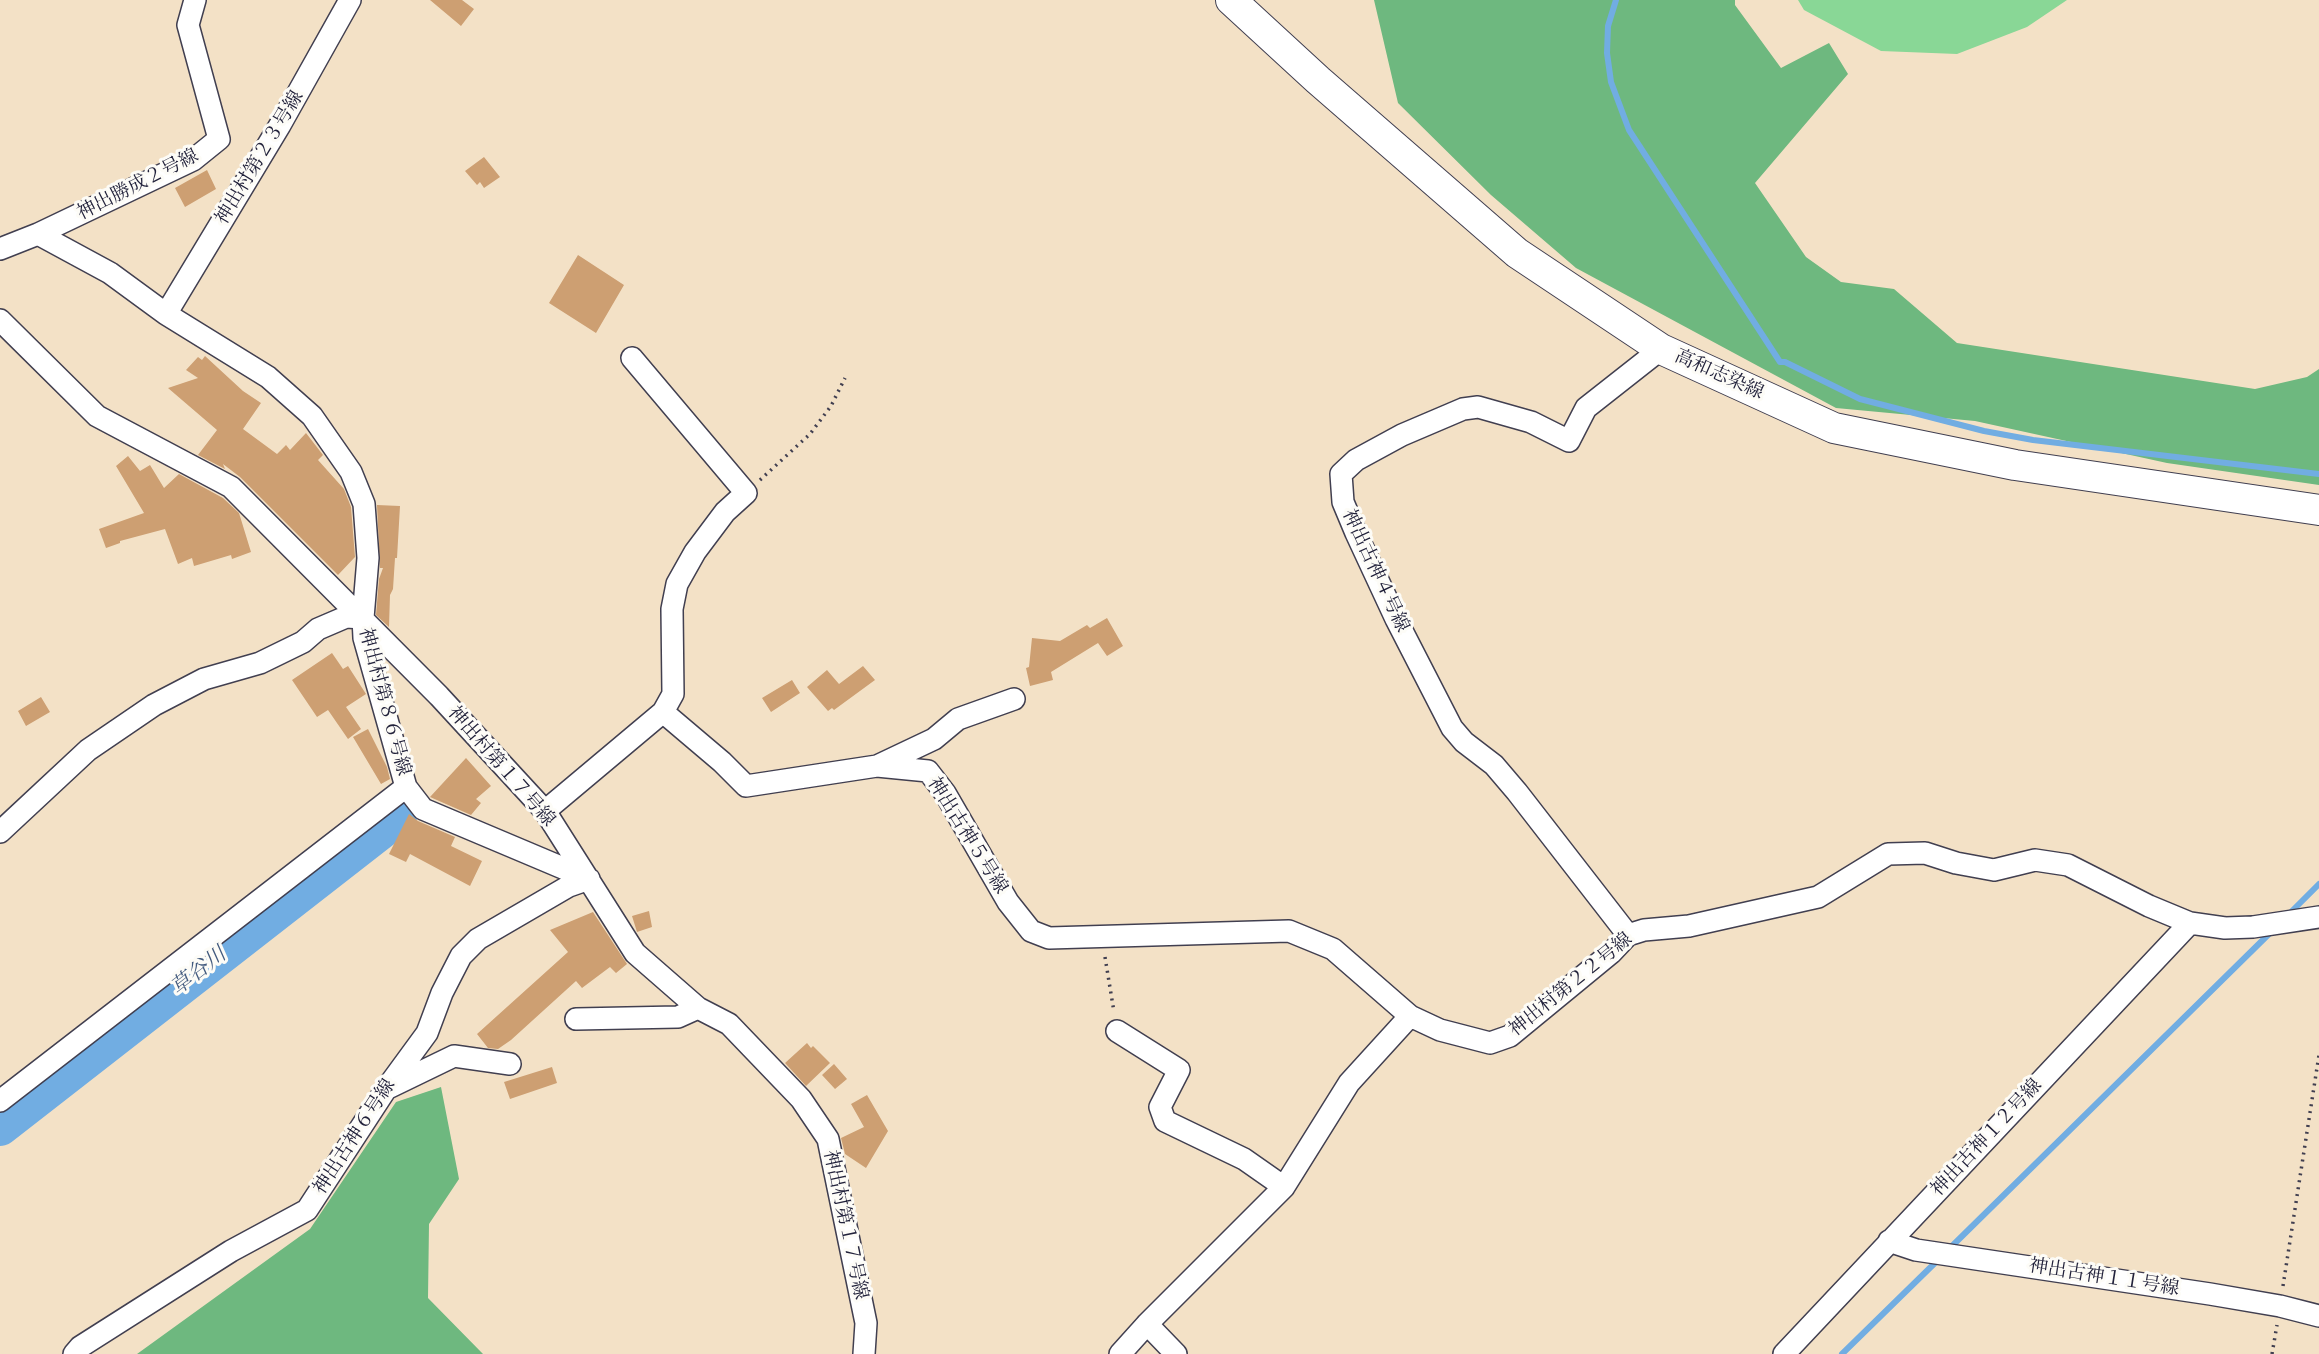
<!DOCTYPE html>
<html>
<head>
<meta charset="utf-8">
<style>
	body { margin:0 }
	canvas { display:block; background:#f3e1c6 }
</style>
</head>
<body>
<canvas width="2319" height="1354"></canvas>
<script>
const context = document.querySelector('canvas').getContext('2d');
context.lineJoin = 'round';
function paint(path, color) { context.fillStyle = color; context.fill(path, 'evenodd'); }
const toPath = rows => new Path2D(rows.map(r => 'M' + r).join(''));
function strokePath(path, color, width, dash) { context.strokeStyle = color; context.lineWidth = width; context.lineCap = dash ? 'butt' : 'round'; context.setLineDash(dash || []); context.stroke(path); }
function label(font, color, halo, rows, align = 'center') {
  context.font = font + ' "IM FELL French Canon","Noto Serif JP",serif'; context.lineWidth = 6; context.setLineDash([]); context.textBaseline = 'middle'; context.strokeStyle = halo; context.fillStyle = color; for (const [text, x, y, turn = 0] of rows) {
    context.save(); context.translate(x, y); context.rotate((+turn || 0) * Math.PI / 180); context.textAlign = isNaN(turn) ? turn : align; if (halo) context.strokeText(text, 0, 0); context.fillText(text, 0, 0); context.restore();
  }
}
paint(toPath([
	[1798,0,2067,0,2027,27,1957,54,1881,51,1804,10]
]), '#89d796');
paint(toPath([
	[1374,0,1735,0,1735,5,1781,68,1829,43,1848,74,1755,183,1806,257,1841,282,1894,289,1957,343,2255,389,2307,377,2319,369,2319,485,2167,463,1975,421,1836,408,1576,268,1491,195,1398,103],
	[441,1087,459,1179,429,1224,428,1298,483,1354,137,1354,310,1229,396,1102]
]), '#6eb87f');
strokePath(toPath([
	[1616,0,1608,26,1607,53,1611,82,1629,130,1780,362,1785,362,1860,399,1984,431,2033,440,2319,474],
	[2288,915,2319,884],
	[1949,1249,2273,930],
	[1842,1354,1939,1259]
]), '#71ade2', 6);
strokePath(toPath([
	[0,1127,398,817]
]), '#71ade2', 38);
paint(toPath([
	[430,0,462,0,474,9,461,26],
	[484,157,500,177,484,188,480,182,477,185,465,171],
	[207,170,216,189,185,207,175,188],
	[578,255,624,285,596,333,549,303],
	[205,356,243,391,261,403,243,429,277,454,286,445,290,450,306,433,323,455,318,460,344,489,351,507,355,557,338,575,240,477,223,464,225,469,198,455,217,430,168,388,198,378,186,370,198,357,202,360],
	[128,456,140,471,150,465,164,488,179,474,223,498,239,513,251,552,232,559,231,555,194,566,192,558,178,564,165,529,120,541,120,543,106,548,99,529,144,513,116,466],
	[377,505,400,506,397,558,395,558,393,589,390,595,389,627,376,615,379,579,383,568,380,568],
	[1107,618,1123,646,1107,656,1098,643,1051,672,1053,680,1030,686,1026,668,1029,667,1032,638,1060,641,1087,625,1090,628],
	[332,653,343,669,348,666,366,694,346,707,361,729,348,739,328,710,317,717,292,680],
	[863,666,875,680,834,710,832,708,828,711,807,687,827,670,839,684],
	[792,680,800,693,771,712,762,698],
	[41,697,50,712,26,726,18,711],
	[368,729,387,767,390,779,381,784,353,737],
	[466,758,491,786,476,799,481,803,471,815,430,797],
	[409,814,418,821,455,837,451,846,482,861,470,886,410,854,406,862,389,854],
	[649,911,652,927,637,932,632,916],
	[593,912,627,964,616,973,610,967,582,988,576,981,511,1040,498,1049,488,1048,477,1034,568,952,550,930],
	[807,1043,811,1048,813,1046,830,1063,806,1086,785,1063],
	[834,1064,847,1079,835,1089,822,1075],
	[552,1067,557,1083,510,1099,504,1082],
	[867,1095,888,1131,866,1168,845,1154,841,1138,864,1127,851,1104]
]), '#cd9f72');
const street = toPath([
	[38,234,193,160,219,139,188,25,195,0],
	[0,249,38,234,110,273,166,314,268,377,312,416,351,472,364,504,368,558,363,618,364,638,406,787,423,809,589,879],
	[166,314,280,125,350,0],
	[0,320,97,416,231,487,439,696,545,811,635,953,698,1008,729,1024,801,1099,828,1139,866,1323,864,1354],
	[632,358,746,493,725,512,695,552,677,584,672,609,673,694,663,712],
	[877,766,934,739,958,719,1014,699],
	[545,811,663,712,722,762,746,786,877,766,928,771,945,793,1008,902,1031,931,1049,938,1289,931,1333,949,1410,1016],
	[0,832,88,750,154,705,204,679,260,663,303,642,318,629,346,617,363,618],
	[1628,935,1517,792,1494,765,1464,742,1452,728,1396,619,1356,533,1343,502,1341,474,1356,460,1402,435,1463,409,1478,407,1531,422,1569,441,1586,408,1661,349],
	[576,1019,678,1017,698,1008],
	[1117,1031,1179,1070,1160,1107,1165,1121,1244,1159,1284,1187],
	[388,1088,454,1056,510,1064],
	[0,1101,406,787],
	[1889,1241,1916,1250,2210,1294,2280,1306,2319,1316],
	[1147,1324,1176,1354],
	[74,1354,80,1347,231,1251,307,1210,386,1089,427,1033,442,993,461,956,478,939,569,886,589,879],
	[1120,1354,1147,1324,1284,1187,1349,1083,1410,1016,1440,1030,1490,1043,1510,1036,1611,953,1628,935,1644,930,1689,926,1818,897,1888,854,1925,853,1956,863,1994,870,2035,860,2068,865,2149,906,2190,923,2225,928,2253,927,2319,917],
	[1784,1354,2190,923]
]);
const secondary = toPath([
	[1231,0,1318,80,1517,253,1661,349,1834,428,2015,465,2319,510]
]);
strokePath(street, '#413f50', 24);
strokePath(secondary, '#413f50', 32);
strokePath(toPath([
	[760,480,810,434,831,406,845,378],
	[1105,957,1114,1012],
	[2283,1286,2319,1055],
	[2272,1354,2277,1325]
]), '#413f50', 3.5, [2, 5]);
strokePath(street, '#fff', 21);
strokePath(secondary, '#fff', 30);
label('19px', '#22223b', '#fdfcf7', [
	["神出村第２３号線",260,158,-59],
	["神出勝成２号線",138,185,-27],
	["高和志染線",1719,375,24],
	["神出古神４号線",1375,571,65],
	["神出村第８６号線",384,702,75],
	["神出村第１７号線",501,767,49],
	["神出古神５号線",967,836,58],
	["神出村第２２号線",1571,985,-39],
	["神出古神６号線",355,1137,-57],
	["神出古神１２号線",1987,1138,-47],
	["神出村第１７号線",845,1225,78],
	["神出古神１１号線",2104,1278,9]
]);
label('italic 21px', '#425a7e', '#fdfcf7', [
	["草谷川",199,972,-38]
]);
</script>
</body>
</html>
